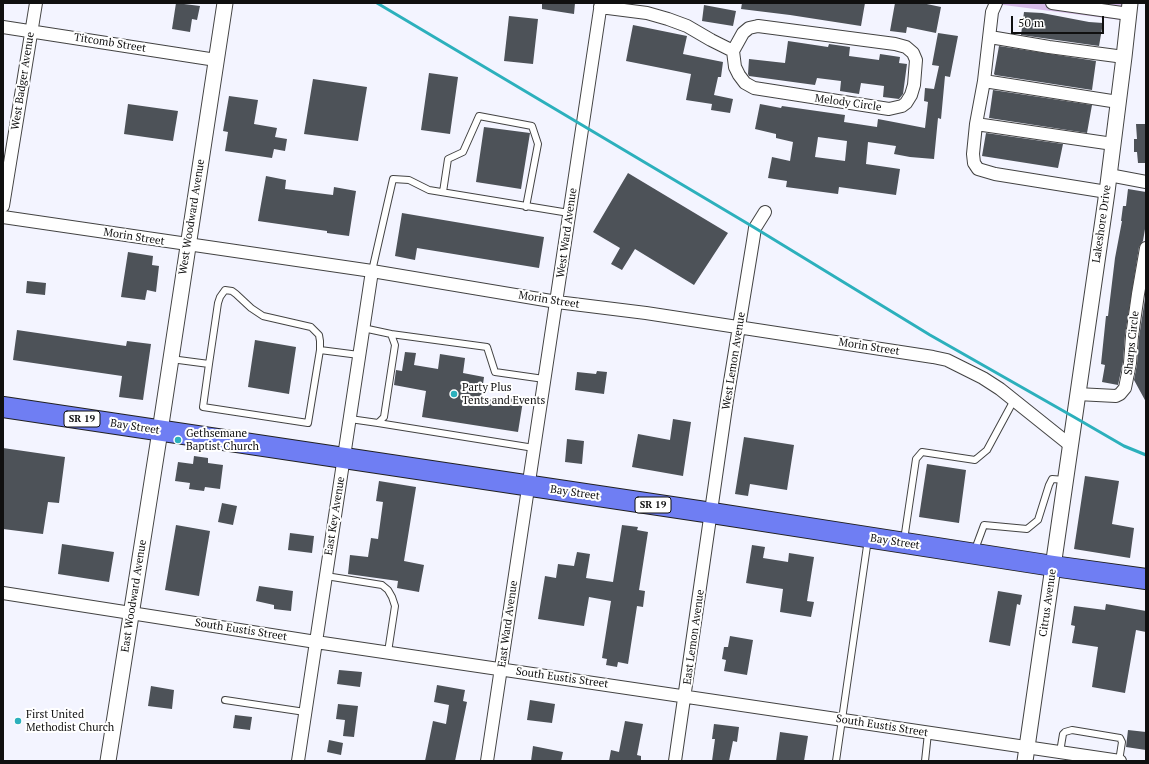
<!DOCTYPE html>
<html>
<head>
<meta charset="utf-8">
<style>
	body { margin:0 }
	#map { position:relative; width:1149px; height:764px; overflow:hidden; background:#f3f4ff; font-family:"PT Serif",serif }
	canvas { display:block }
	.frame { position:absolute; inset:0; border:4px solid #101010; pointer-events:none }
	.scale { position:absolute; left:1011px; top:16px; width:93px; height:18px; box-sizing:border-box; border:2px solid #101010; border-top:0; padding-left:5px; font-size:12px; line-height:14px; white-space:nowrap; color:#101010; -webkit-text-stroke:3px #fff; paint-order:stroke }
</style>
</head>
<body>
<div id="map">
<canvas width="1149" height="764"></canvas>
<div class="frame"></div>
<div class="scale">50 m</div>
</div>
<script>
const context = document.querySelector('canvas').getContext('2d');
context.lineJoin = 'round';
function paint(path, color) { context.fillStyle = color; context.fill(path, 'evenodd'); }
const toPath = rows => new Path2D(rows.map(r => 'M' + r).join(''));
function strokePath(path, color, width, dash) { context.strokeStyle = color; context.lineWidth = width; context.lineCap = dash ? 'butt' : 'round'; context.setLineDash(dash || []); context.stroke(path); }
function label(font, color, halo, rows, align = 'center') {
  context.font = font + ' "PT Serif",serif'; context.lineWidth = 4; context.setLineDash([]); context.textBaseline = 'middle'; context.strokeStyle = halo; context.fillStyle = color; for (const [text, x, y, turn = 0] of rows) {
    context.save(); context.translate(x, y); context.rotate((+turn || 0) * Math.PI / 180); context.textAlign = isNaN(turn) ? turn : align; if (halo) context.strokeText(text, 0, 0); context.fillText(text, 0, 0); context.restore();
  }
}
paint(toPath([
	[988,3,1122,3,1121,20]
]), '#d8bde9');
paint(toPath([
	[176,3,200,6,197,20,192,19,190,32,172,29],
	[542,3,575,3,574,14,542,9],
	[742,3,865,3,861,26,790,15,741,9],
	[895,3,922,3,941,7,936,33,907,27,906,33,890,31],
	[704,5,736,11,733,26,702,21],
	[1024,12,1042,13,1089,22,1103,23,1099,46,1021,35],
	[509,16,538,19,533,64,504,61],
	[633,25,687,36,683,54,723,62,721,77,718,77,714,95,733,99,730,113,711,110,712,104,686,100,691,74,626,61],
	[938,33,958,36,950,77,945,76,941,119,938,118,934,159,910,157,894,154,896,146,868,142,866,164,900,169,896,195,839,187,838,194,786,187,787,181,768,178,772,157,790,161,793,142,776,138,776,134,755,129,760,104,781,108,782,106,845,115,844,122,877,127,878,119,925,128,928,102,924,101,925,88,934,89,939,66,932,65],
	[818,137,847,141,845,161,815,157],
	[788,41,828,47,829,44,850,47,849,56,879,60,880,54,900,57,899,63,907,64,903,94,899,99,883,97,884,86,861,83,859,94,840,91,841,81,817,78,815,85,749,76,748,74,749,59,785,63],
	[999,46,1096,61,1092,90,995,75,994,74],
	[429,73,458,77,450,134,421,130],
	[313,79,367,87,358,141,304,134],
	[993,90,1092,105,1087,133,989,118],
	[229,96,258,100,254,124,277,128,275,137,287,139,285,151,274,149,272,158,225,151,228,132,223,131],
	[128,104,178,111,173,141,124,134],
	[1136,124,1146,124,1146,163,1138,163,1137,152,1134,152,1134,139,1137,139],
	[484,127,530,133,521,189,476,182],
	[986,133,1063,144,1058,168,982,156],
	[628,173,728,233,694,285,635,249,622,270,611,264,620,248,593,232],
	[266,176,286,180,285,189,333,195,334,187,356,191,349,236,327,233,327,231,258,221],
	[1128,189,1146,192,1146,223,1143,241,1139,247,1125,335,1123,362,1118,385,1102,382,1105,365,1101,364,1106,316,1108,316,1115,258,1122,221,1121,221,1123,206,1126,206],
	[402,213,544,237,539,268,417,248,415,260,395,256],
	[128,252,153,256,152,265,159,266,156,292,147,290,145,300,121,297],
	[27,281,46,283,45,295,26,293],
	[1146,292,1146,402,1134,380,1137,364,1139,337],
	[17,330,126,346,127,341,151,344,143,400,119,397,122,376,13,360],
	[255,340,296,347,289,394,248,387],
	[405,352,416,353,414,365,438,369,440,354,465,358,463,373,484,377,481,398,507,402,508,398,523,401,518,432,422,417,426,391,394,385,396,370,402,371],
	[597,371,607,372,604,394,575,390,577,372,596,374],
	[673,419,691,422,683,476,632,467,638,434,670,440],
	[744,437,794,445,787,490,750,484,748,496,735,494],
	[567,439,584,441,582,464,565,462],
	[3,448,65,457,59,503,48,502,43,534,3,529],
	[194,456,208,458,208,463,223,465,220,489,205,487,204,491,189,489,190,483,175,481,178,462,193,464],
	[927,464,966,470,959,523,919,517],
	[1085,476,1119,481,1112,524,1134,528,1130,558,1074,549],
	[379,481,416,487,404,561,424,565,419,592,397,588,398,581,348,574,350,555,368,557,371,538,378,539,383,502,376,501],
	[222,503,237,506,233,525,218,522],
	[176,525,210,531,199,596,165,590],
	[622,525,638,527,637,530,648,532,639,590,645,591,643,607,637,606,628,664,618,662,617,667,606,665,607,659,602,658,611,601,589,597,584,626,538,619,545,576,556,578,558,564,574,566,577,552,590,554,586,578,613,582],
	[290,533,314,536,312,553,288,550],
	[62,544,114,552,109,582,58,574],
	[752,545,765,547,763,558,788,562,789,553,814,557,807,601,814,602,811,617,780,612,783,589,746,583],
	[259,586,293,591,291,611,274,609,274,605,256,601],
	[998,591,1022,595,1020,605,1017,604,1010,646,989,642],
	[1106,604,1146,611,1146,632,1136,630,1125,693,1092,687,1098,647,1072,643,1075,626,1071,625,1074,606,1105,610],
	[730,636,753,640,747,675,724,671,726,660,722,659,724,647,728,647],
	[339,670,362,672,360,687,337,684],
	[437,685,465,690,463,701,467,702,455,761,425,761,433,721,446,724,449,705,434,702],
	[151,686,174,690,172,709,148,706],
	[530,700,555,704,552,723,527,720],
	[338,704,358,706,354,737,343,736,345,720,336,719],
	[235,715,252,717,250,730,233,728],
	[625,721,643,724,637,755,641,756,641,761,609,761,611,750,619,752],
	[714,724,739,727,737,742,733,741,729,761,712,761,715,739,712,739],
	[1128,730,1146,732,1146,750,1126,747],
	[780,732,808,736,804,761,776,761],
	[329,740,343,743,341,755,327,752],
	[533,746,563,752,561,761,531,761]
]), '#4d5258');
const service = toPath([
	[443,192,448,159,463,152,479,116,532,126,538,144,526,207],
	[372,271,393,179,409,180,429,190,569,213],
	[391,334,487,347,495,372,544,379],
	[171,359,209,364,203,407,308,423,320,350,359,355],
	[209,364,218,303,220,297,225,290,232,291,236,294,251,308,263,316,311,327,319,335,320,341,320,350],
	[350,419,378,423,384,417,395,345,391,334,363,328],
	[378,423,534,448],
	[904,540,916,459,922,452,975,460,987,450,1014,400],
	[974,552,984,525,1027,529,1038,520,1049,485,1052,479,1065,480],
	[326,576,382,585,388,590,392,597,395,606,388,652],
	[225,700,305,712],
	[1060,752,1063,734,1065,732,1072,730,1120,738,1122,742,1119,761],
	[836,761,868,539],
	[925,761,928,733]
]);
const minor = toPath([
	[996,3,992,12,984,81,976,124,973,154,974,163,978,169,995,174,1107,192],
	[1052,3,1129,14],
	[600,7,647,13,668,19,687,26,711,40,733,51],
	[758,26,895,44,906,47,913,53,916,60,914,85,911,95,906,103,902,106,889,109,754,88,745,83,739,75,735,67,733,51,743,33,749,28,758,26],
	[3,27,216,60],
	[990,37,1049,47,1124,57],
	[984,81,1118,102],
	[976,124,1113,144],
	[1109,175,1146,182],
	[3,206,36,3],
	[3,217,372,271,557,302,646,313,933,357,947,360,983,378,1000,389,1070,445],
	[1077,394,1116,396,1120,394,1125,388,1130,363,1132,336,1138,294,1146,248],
	[3,593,316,642,1120,761],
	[298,761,372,271],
	[487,761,601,3],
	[675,761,727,400,753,241,755,228,765,212]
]);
const tertiary = toPath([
	[108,761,160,431,225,3],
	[1025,761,1107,192,1124,57,1130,3]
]);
const primary = toPath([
	[3,407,712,513,1053,566,1146,579]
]);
strokePath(service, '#434343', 8);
strokePath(minor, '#434343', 14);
strokePath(tertiary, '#434343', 17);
strokePath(primary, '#212121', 22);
strokePath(service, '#fff', 6);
strokePath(minor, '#fff', 12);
strokePath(tertiary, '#fff', 15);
strokePath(primary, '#6f7ef3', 20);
strokePath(toPath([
	[377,3,755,228,930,335,1074,417,1124,446,1146,455]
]), '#2cb0bc', 3);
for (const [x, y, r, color] of [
	[454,394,4,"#2cb0bc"],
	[178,440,4,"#2cb0bc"],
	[18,721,4,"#2cb0bc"]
]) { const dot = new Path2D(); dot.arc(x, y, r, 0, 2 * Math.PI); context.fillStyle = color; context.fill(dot); strokePath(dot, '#fff', 1.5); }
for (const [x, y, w] of [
	[82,419,36],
	[653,505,36]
]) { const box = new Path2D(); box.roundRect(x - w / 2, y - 8, w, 16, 3); context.fillStyle = '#fff'; context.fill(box); strokePath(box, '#101010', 1); }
label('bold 10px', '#101010', null, [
	["SR 19",82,419],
	["SR 19",653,505]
]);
label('11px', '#101010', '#fff', [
	["Titcomb Street",110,43,9],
	["West Badger Avenue",23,81,-81],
	["Melody Circle",848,103,8],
	["West Woodward Avenue",192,217,-81],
	["Lakeshore Drive",1102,224,-82],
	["West Ward Avenue",567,233,-82],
	["Morin Street",134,237,9],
	["Morin Street",549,300,9],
	["Sharps Circle",1132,343,-84],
	["Morin Street",869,347,9],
	["West Lemon Avenue",734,361,-81],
	["Bay Street",135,427,9],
	["Bay Street",575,493,8],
	["East Key Avenue",335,516,-81],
	["Bay Street",895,542,9],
	["East Woodward Avenue",134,596,-81],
	["Citrus Avenue",1048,603,-82],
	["East Ward Avenue",508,624,-82],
	["South Eustis Street",241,630,9],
	["East Lemon Avenue",694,637,-82],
	["South Eustis Street",562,678,8],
	["South Eustis Street",882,726,9]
]);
label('11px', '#101010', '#fff', [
	["Party Plus",462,388],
	["Tents and Events",462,401],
	["Gethsemane",186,434],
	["Baptist Church",186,447],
	["First United",26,715],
	["Methodist Church",26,728]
], 'left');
</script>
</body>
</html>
